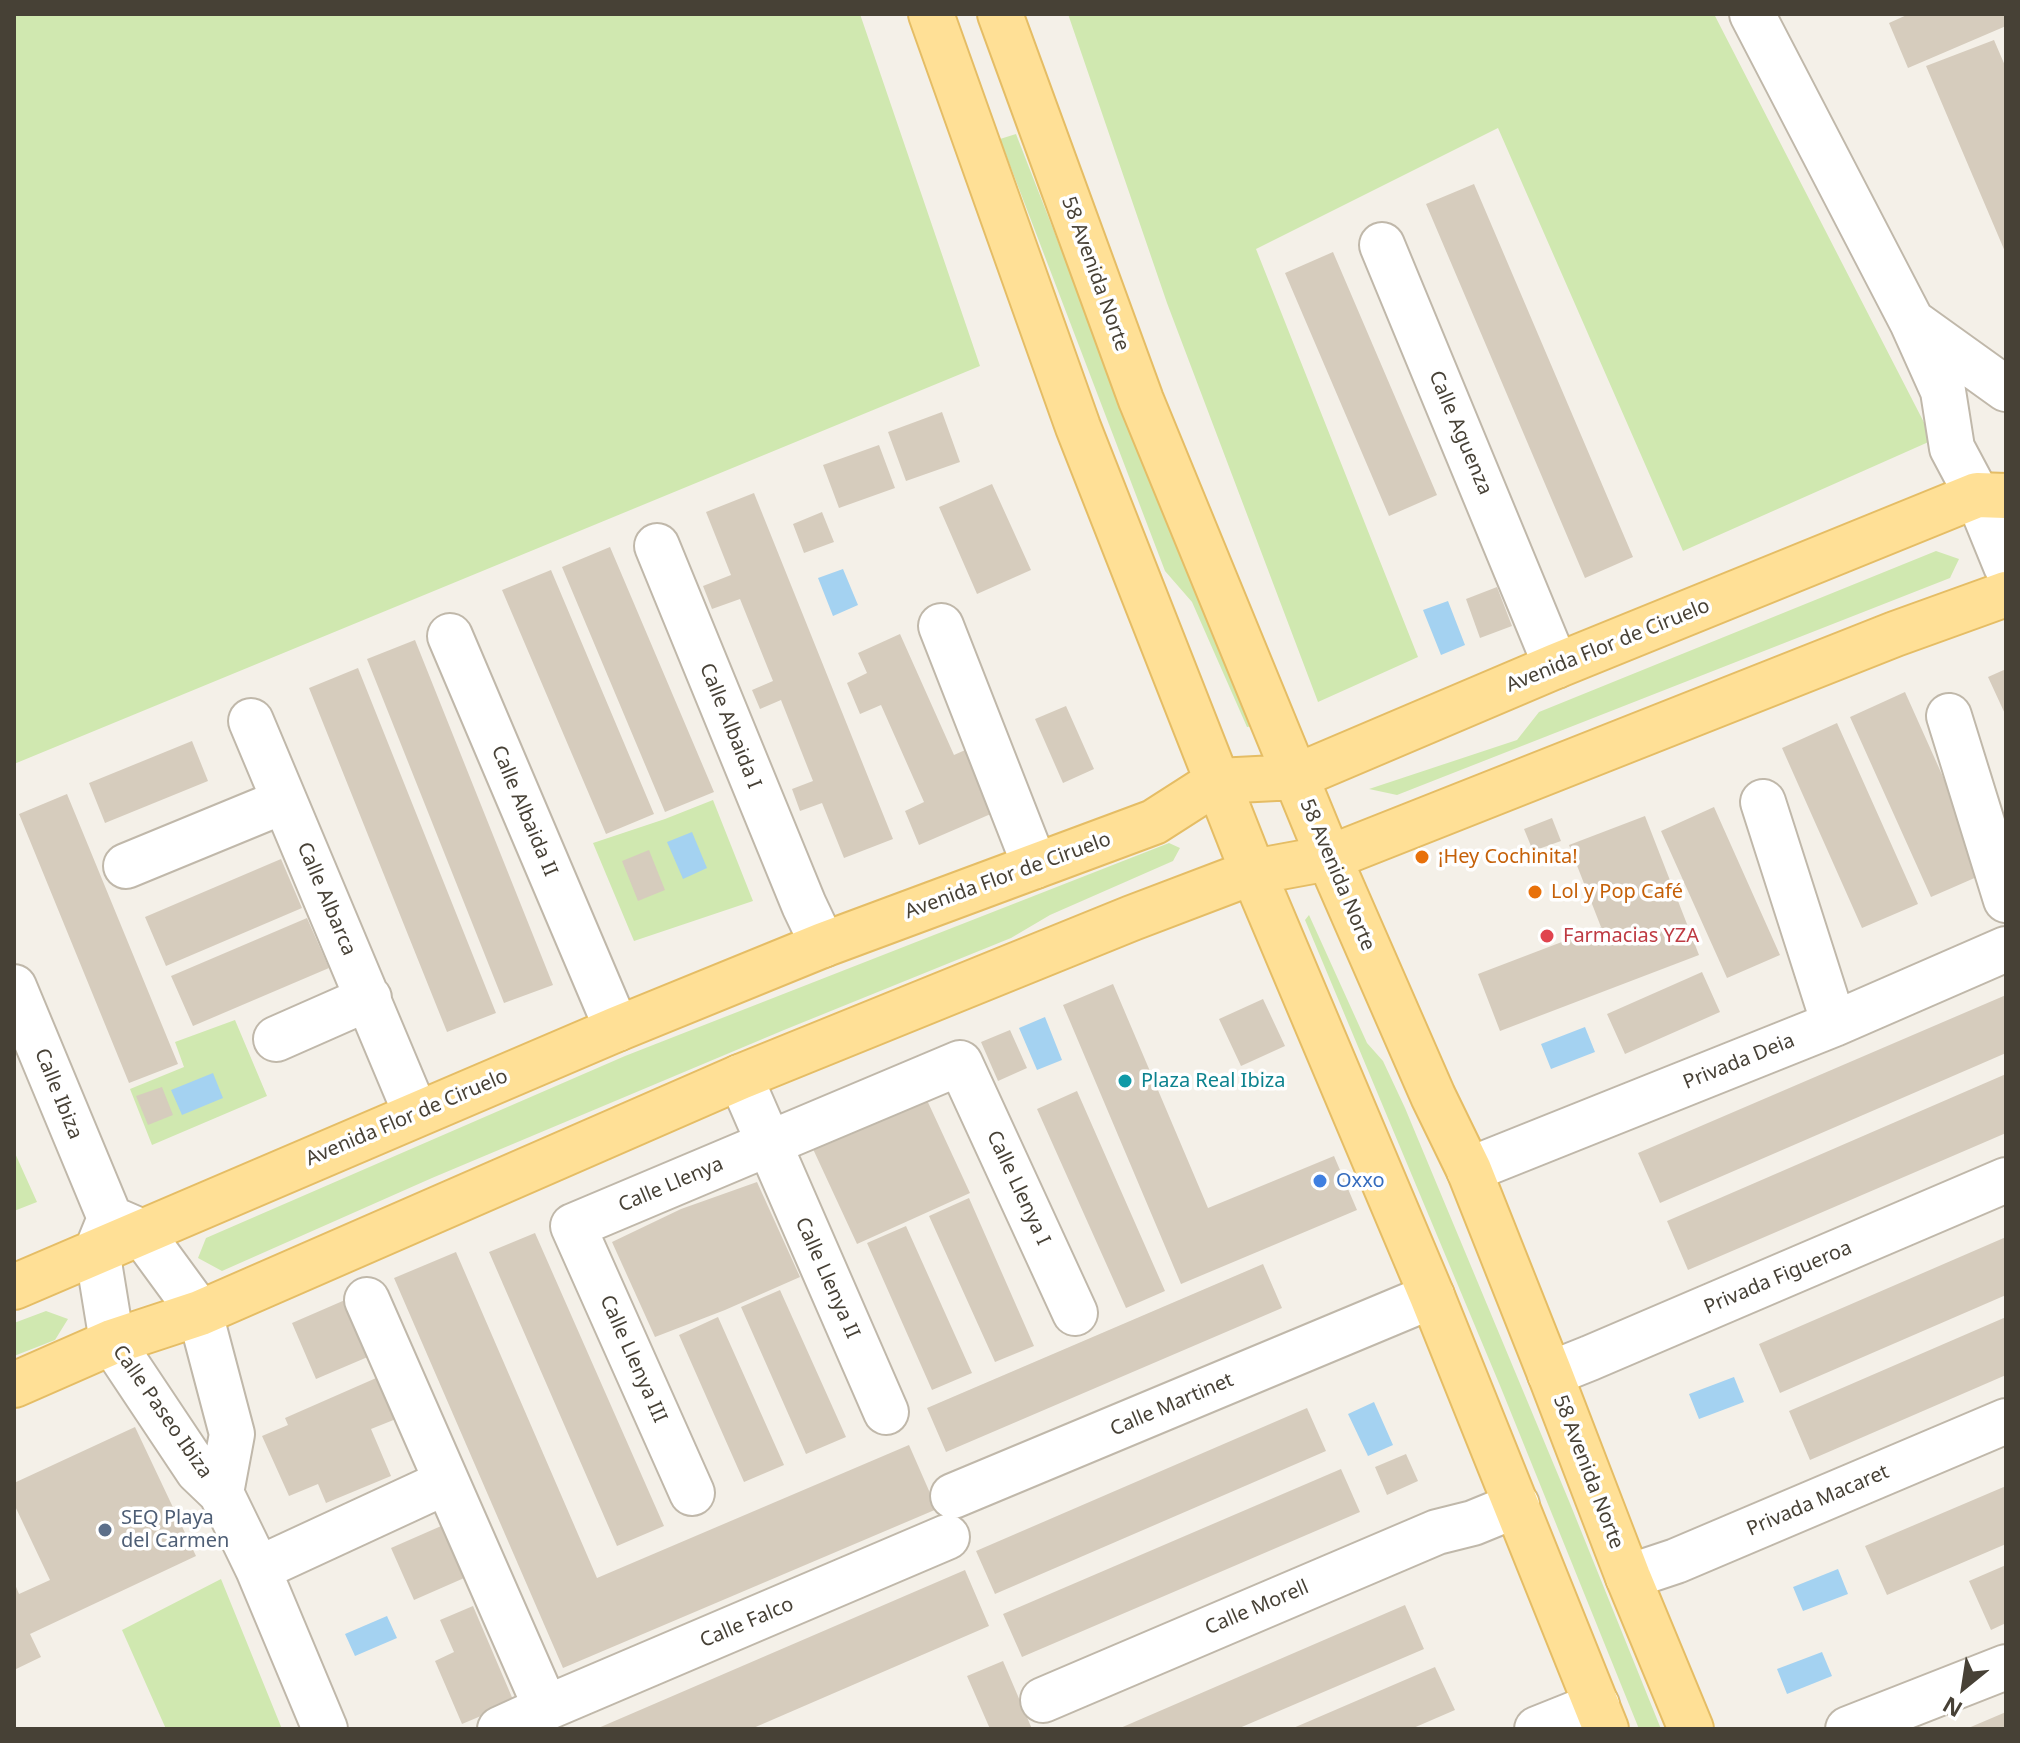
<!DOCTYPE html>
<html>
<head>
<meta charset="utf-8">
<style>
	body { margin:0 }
	#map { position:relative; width:2020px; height:1743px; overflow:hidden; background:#f4f0e8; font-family:"Noto Sans",sans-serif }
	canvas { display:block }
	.frame { position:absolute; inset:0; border:16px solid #474136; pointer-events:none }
	.north { position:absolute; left:1924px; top:1647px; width:80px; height:80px; -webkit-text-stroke:6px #fff; paint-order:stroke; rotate:210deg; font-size:22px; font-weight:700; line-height:32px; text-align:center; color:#474136 }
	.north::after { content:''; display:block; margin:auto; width:28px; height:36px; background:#474136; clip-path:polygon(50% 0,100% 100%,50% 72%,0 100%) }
</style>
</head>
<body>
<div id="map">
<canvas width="2020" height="1743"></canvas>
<div class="frame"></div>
<div class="north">N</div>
</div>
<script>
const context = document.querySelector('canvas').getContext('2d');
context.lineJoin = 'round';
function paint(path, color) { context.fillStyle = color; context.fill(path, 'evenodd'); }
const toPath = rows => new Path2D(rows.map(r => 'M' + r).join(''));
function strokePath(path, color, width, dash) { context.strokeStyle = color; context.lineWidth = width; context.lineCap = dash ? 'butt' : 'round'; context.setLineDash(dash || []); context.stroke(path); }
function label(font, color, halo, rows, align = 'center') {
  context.font = font + ' "Noto Sans",sans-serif'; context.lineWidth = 7; context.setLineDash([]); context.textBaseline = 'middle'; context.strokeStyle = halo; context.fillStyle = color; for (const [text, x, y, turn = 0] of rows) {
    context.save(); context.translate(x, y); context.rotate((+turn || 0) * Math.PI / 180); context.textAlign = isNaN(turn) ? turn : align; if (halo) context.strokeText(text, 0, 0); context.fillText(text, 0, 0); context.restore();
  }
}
paint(toPath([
	[14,14,860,14,980,366,14,764],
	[1068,14,1714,14,1933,440,1683,551,1498,128,1256,249,1418,657,1318,702,1167,303],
	[1016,134,1123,408,1253,726,1247,727,1192,602,1165,571,1000,139],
	[1936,551,1959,559,1950,578,1397,795,1369,789,1517,740,1539,712],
	[713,800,753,901,634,941,593,843,665,819],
	[1169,843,1180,848,1173,861,1050,915,1011,938,784,1030,432,1178,222,1271,198,1258,206,1238,625,1056],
	[1309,915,1367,1043,1383,1061,1405,1108,1569,1501,1661,1729,1639,1729,1501,1388,1305,920],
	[235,1020,267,1096,152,1145,130,1089,184,1067,175,1042],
	[14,1151,37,1202,14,1211],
	[46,1311,68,1319,55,1340,14,1356,14,1323],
	[221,1579,282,1729,166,1729,122,1630]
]), '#d0e8b0');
paint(toPath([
	[843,569,858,605,833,616,818,578],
	[1448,601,1465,645,1441,655,1423,610],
	[692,832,707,868,683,879,667,842],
	[1045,1017,1062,1060,1037,1070,1019,1028],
	[1585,1027,1595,1052,1551,1069,1541,1044],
	[213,1073,223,1098,182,1115,171,1090],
	[1734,1377,1744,1402,1699,1419,1689,1394],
	[1374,1402,1393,1445,1368,1456,1348,1414],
	[1838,1569,1848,1594,1803,1611,1793,1587],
	[387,1616,397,1638,355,1656,345,1634],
	[1822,1652,1832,1676,1787,1694,1777,1669]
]), '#a4d2f1');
paint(toPath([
	[1909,14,2006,14,2006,26,1908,68,1889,23],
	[1994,40,2006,68,2006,254,1926,66],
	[1474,184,1633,557,1585,578,1426,204],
	[1333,252,1437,495,1389,516,1285,273],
	[942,412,960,462,906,481,888,432],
	[879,445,895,488,839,508,823,465],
	[992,484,1031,570,977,594,939,507],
	[754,493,893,839,844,858,822,803,800,811,792,789,813,781,781,700,760,709,752,690,773,681,740,599,712,609,703,586,731,575,706,512],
	[822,512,834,542,804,553,793,524],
	[610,547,714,792,665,812,562,567],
	[551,570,654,814,606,834,502,590],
	[1497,587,1512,626,1480,638,1466,599],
	[900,634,954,755,972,747,1000,810,919,845,905,811,924,802,881,705,860,714,847,683,867,673,858,653],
	[415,640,553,985,504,1003,367,659],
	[358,668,496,1013,447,1032,309,688],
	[2006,669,2006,716,1988,677],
	[1905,692,1986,873,1931,897,1850,717],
	[1066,706,1094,769,1063,783,1035,719],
	[1837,723,1918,904,1862,928,1782,748],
	[192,741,208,781,105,823,89,783],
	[67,794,178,1064,129,1083,19,814],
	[1714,807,1780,955,1727,978,1661,831],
	[1645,816,1699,955,1500,1031,1478,974,1601,927,1569,845],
	[1552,818,1561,841,1533,851,1524,829],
	[649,850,665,890,638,901,622,861],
	[281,859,302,908,166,966,145,917],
	[307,918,329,968,193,1026,171,976],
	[1702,972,1720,1012,1625,1054,1607,1014],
	[1113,984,1208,1208,1334,1156,1357,1210,1181,1284,1063,1005],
	[2006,995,2006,1053,1660,1203,1638,1153],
	[1263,999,1285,1046,1241,1066,1219,1019],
	[1010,1030,1027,1068,998,1081,981,1042],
	[2006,1074,2006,1133,1688,1270,1667,1221],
	[162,1087,173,1115,148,1125,136,1096],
	[1077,1091,1165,1291,1126,1308,1037,1109],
	[926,1098,970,1193,857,1244,813,1149],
	[757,1182,800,1277,725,1310,655,1337,612,1242,681,1209],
	[969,1198,1034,1346,995,1362,929,1216],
	[906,1226,972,1373,932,1390,867,1243],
	[535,1233,664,1526,617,1546,489,1252],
	[2006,1237,2006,1295,1780,1393,1759,1344],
	[456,1252,597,1578,909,1445,937,1509,563,1668,394,1278],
	[1263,1264,1282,1308,946,1452,927,1408],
	[780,1290,846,1437,806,1454,741,1307],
	[345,1300,370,1356,316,1379,292,1323],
	[718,1317,784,1465,744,1482,679,1335],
	[2006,1317,2006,1375,1810,1460,1789,1411],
	[383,1375,401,1417,371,1429,391,1476,326,1503,318,1484,289,1496,262,1436,288,1425,285,1418],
	[1307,1408,1326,1451,995,1594,976,1551],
	[135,1427,196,1556,30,1634,41,1657,14,1670,14,1582,19,1594,50,1580,14,1504,14,1483],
	[1406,1454,1418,1481,1387,1495,1375,1467],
	[1341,1469,1360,1512,1022,1657,1003,1614],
	[2006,1486,2006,1544,1887,1595,1865,1546],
	[448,1523,471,1575,414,1600,391,1548],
	[2006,1565,2006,1623,1991,1630,1969,1581],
	[965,1570,989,1626,751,1729,596,1729],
	[1405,1605,1424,1649,1237,1729,1118,1729],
	[473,1606,514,1702,462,1724,435,1661,454,1652,440,1620],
	[1003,1661,1032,1729,990,1729,967,1676],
	[1435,1667,1455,1710,1411,1729,1291,1729],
	[2006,1712,2006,1729,1966,1729]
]), '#d6ccbd');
const minor = toPath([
	[1752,14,1912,322,1943,391,1952,448,1977,495,2006,566],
	[1382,245,1556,666],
	[1914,323,2006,389],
	[657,546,804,905,823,945],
	[941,626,1035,866],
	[450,636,617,1029],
	[1949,716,2006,900],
	[251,721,416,1114],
	[1763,802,1834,1024],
	[126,866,284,801],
	[14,987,110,1218],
	[276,1039,369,998],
	[740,1077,886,1412],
	[1469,1170,1834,1024,2006,949],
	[110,1218,97,1250,112,1342,198,1471,221,1493,258,1569,325,1729],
	[110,1218,140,1231,200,1313,232,1434,221,1493],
	[367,1300,546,1708,947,1537],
	[1550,1374,1590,1358,2006,1180],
	[692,1493,573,1226,960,1063,1075,1313],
	[953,1496,1432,1296],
	[258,1569,446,1482],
	[1628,1577,1676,1561,2006,1421],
	[1043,1700,1437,1532,1473,1523,1517,1505],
	[500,1729,546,1708],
	[1537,1729,1597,1705],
	[1848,1729,2006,1667]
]);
const major = toPath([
	[931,14,1078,427,1253,872,1432,1296,1606,1729],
	[1000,14,1141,400,1329,858,1433,1096,1469,1170,1550,1374,1628,1577,1691,1729],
	[14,1287,617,1029,823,945,1154,822,1218,781,1295,777,1556,666,1977,495,2006,496],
	[14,1385,112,1342,200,1313,740,1077,1132,918,1253,872,1329,858,1895,634,2006,594]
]);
strokePath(minor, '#c0b8aa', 48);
strokePath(major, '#e5bd65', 48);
strokePath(minor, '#fff', 44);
strokePath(major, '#ffe096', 44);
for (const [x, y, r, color] of [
	[1422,857,8,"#e8710a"],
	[1535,892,8,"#e8710a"],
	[1547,936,8,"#e0444e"],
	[1125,1081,8,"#0f9aa8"],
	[1320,1181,8,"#3f7fe0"],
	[105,1530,8,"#5c6f8a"]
]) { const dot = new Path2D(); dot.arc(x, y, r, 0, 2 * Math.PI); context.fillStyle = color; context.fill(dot); strokePath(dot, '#fff', 3); }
label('20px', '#474136', '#fff', [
	["58 Avenida Norte",1095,274,70],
	["Calle Aguenza",1460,433,67],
	["Avenida Flor de Ciruelo",1608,646,-22],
	["Calle Albaida I",730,726,68],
	["Calle Albaida II",524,811,67],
	["58 Avenida Norte",1337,875,67],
	["Avenida Flor de Ciruelo",1008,876,-20],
	["Calle Albarca",326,899,67],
	["Privada Deia",1739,1062,-22],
	["Calle Ibiza",58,1094,68],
	["Avenida Flor de Ciruelo",407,1118,-23],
	["Calle Llenya",671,1185,-23],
	["Calle Llenya I",1018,1188,65],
	["Calle Llenya II",827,1278,66],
	["Privada Figueroa",1778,1278,-23],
	["Calle Llenya III",633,1359,66],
	["Calle Martinet",1172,1405,-23],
	["Calle Paseo Ibiza",162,1412,55],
	["58 Avenida Norte",1588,1472,69],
	["Privada Macaret",1818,1501,-23],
	["Calle Morell",1257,1608,-23],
	["Calle Falco",747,1623,-23]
]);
label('20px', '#c56008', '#fff', [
	["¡Hey Cochinita!",1438,857],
	["Lol y Pop Café",1551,892]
], 'left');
label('20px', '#be3a42', '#fff', [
	["Farmacias YZA",1563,936]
], 'left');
label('20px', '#0d838f', '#fff', [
	["Plaza Real Ibiza",1141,1081]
], 'left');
label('20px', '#366cbe', '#fff', [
	["Oxxo",1336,1181]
], 'left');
label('20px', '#4e5e75', '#fff', [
	["SEQ Playa",121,1518],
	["del Carmen",121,1541]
], 'left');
</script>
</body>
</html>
